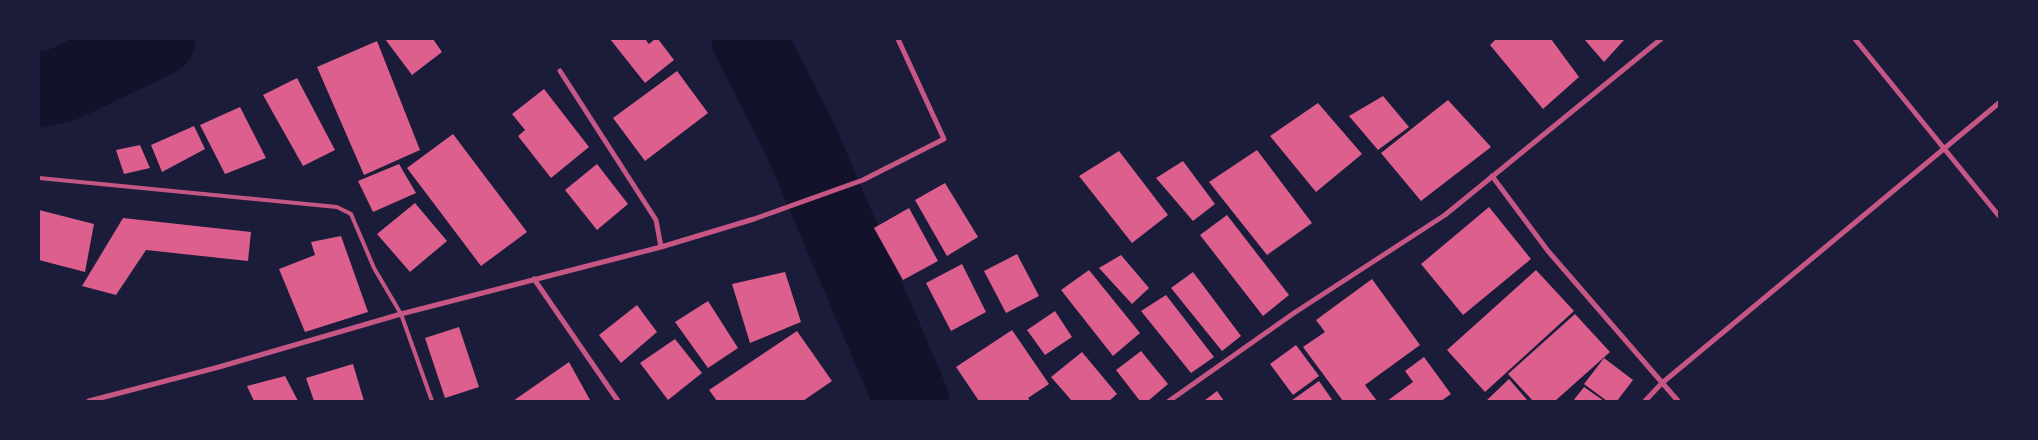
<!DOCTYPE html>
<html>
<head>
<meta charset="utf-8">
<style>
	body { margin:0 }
	#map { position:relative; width:2038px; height:440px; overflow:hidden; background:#1b1b3a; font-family:Rubik,sans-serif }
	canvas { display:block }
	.frame { position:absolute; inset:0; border:40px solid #1b1b3a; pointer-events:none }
</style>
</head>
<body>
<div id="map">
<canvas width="2038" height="440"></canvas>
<div class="frame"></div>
</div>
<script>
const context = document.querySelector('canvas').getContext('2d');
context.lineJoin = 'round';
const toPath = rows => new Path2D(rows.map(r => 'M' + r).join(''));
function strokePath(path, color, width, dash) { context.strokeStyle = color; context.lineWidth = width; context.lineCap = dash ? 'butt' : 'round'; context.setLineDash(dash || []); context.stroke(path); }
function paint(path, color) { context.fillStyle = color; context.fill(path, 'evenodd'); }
strokePath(toPath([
	[749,39,800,139,912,401],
	[39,90,62,85,158,39]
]), '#12122b', 75);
paint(toPath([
	[385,39,433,39,442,52,412,75],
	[610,39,645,39,649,44,655,39,658,39,674,60,645,83],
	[1496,39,1551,39,1579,77,1543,109,1490,45],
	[1584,39,1625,39,1604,62],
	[377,41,420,150,364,175,317,67],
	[677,71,708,113,645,161,613,118],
	[297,78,335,150,303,166,263,95],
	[544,89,589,147,551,178,518,136,525,130,512,114],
	[1383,96,1409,127,1378,150,1349,116],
	[1448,100,1491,147,1421,201,1381,153],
	[1318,103,1362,154,1316,192,1270,136],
	[240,107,266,158,225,174,200,125],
	[194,126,205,149,162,172,151,145],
	[453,134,527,232,481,266,407,168],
	[140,145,150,168,124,174,116,150],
	[1257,150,1312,223,1267,255,1209,182],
	[1119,151,1168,215,1132,243,1079,176],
	[1183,161,1215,204,1193,221,1156,178],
	[399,164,416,193,373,212,358,181],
	[597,164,628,204,597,230,565,190],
	[945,183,978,237,947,256,915,200],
	[415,203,447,241,410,272,377,234],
	[1489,207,1531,259,1463,315,1421,264],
	[909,208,938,261,903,280,874,228],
	[39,210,94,224,85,272,39,260],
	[1227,215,1289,295,1263,316,1200,235],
	[123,218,251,232,248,261,146,250,116,295,82,286],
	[341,236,368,312,305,332,279,269,315,255,311,242],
	[1017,254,1039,296,1006,313,984,271],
	[1121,255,1149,288,1132,304,1099,268],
	[962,264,986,312,951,331,926,283],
	[1089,270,1140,333,1113,356,1061,290],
	[1536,270,1574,311,1485,392,1447,350],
	[785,272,801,322,750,343,732,284],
	[1193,272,1241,336,1222,351,1171,288],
	[1372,279,1420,345,1365,385,1377,401,1343,401,1303,347,1325,332,1316,320],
	[1166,295,1214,357,1191,373,1141,311],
	[708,301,738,348,708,368,675,322],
	[637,305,657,332,621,363,599,335],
	[1055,311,1072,337,1045,355,1027,330],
	[1575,314,1610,352,1555,401,1533,401,1508,374],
	[459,327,479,387,445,398,425,338],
	[1012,330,1049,384,1028,398,1030,401,979,401,956,367],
	[797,331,832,381,803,401,717,401,709,390],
	[675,339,702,373,668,400,640,363],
	[1296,345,1319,376,1293,395,1270,364],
	[1141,351,1168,384,1148,401,1140,401,1116,370],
	[1082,352,1117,394,1109,401,1072,401,1051,377],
	[1424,357,1451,394,1441,401,1387,401,1413,382,1405,371],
	[1604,358,1633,380,1617,401,1607,401,1584,384],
	[569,362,590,400,588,401,513,401],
	[353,364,364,401,314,401,306,378],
	[285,376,298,401,254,401,247,386],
	[1509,379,1528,401,1486,401],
	[1319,381,1333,401,1291,401],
	[1584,387,1604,401,1573,401],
	[1217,391,1224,401,1204,401]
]), '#dd5f8e');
strokePath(toPath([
	[39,178,337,207,351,214,374,268,401,314,432,401]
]), '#c65784', 4);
strokePath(toPath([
	[1855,39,1999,216],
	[560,71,656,220,661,247],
	[1492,176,1548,251,1678,401],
	[534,279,618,401],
	[89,401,219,367,401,314,661,247,754,219,863,180,944,139,898,39],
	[1169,401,1294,313,1445,215,1661,39],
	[1645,401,1662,383,1999,103]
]), '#c65784', 5);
</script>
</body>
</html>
